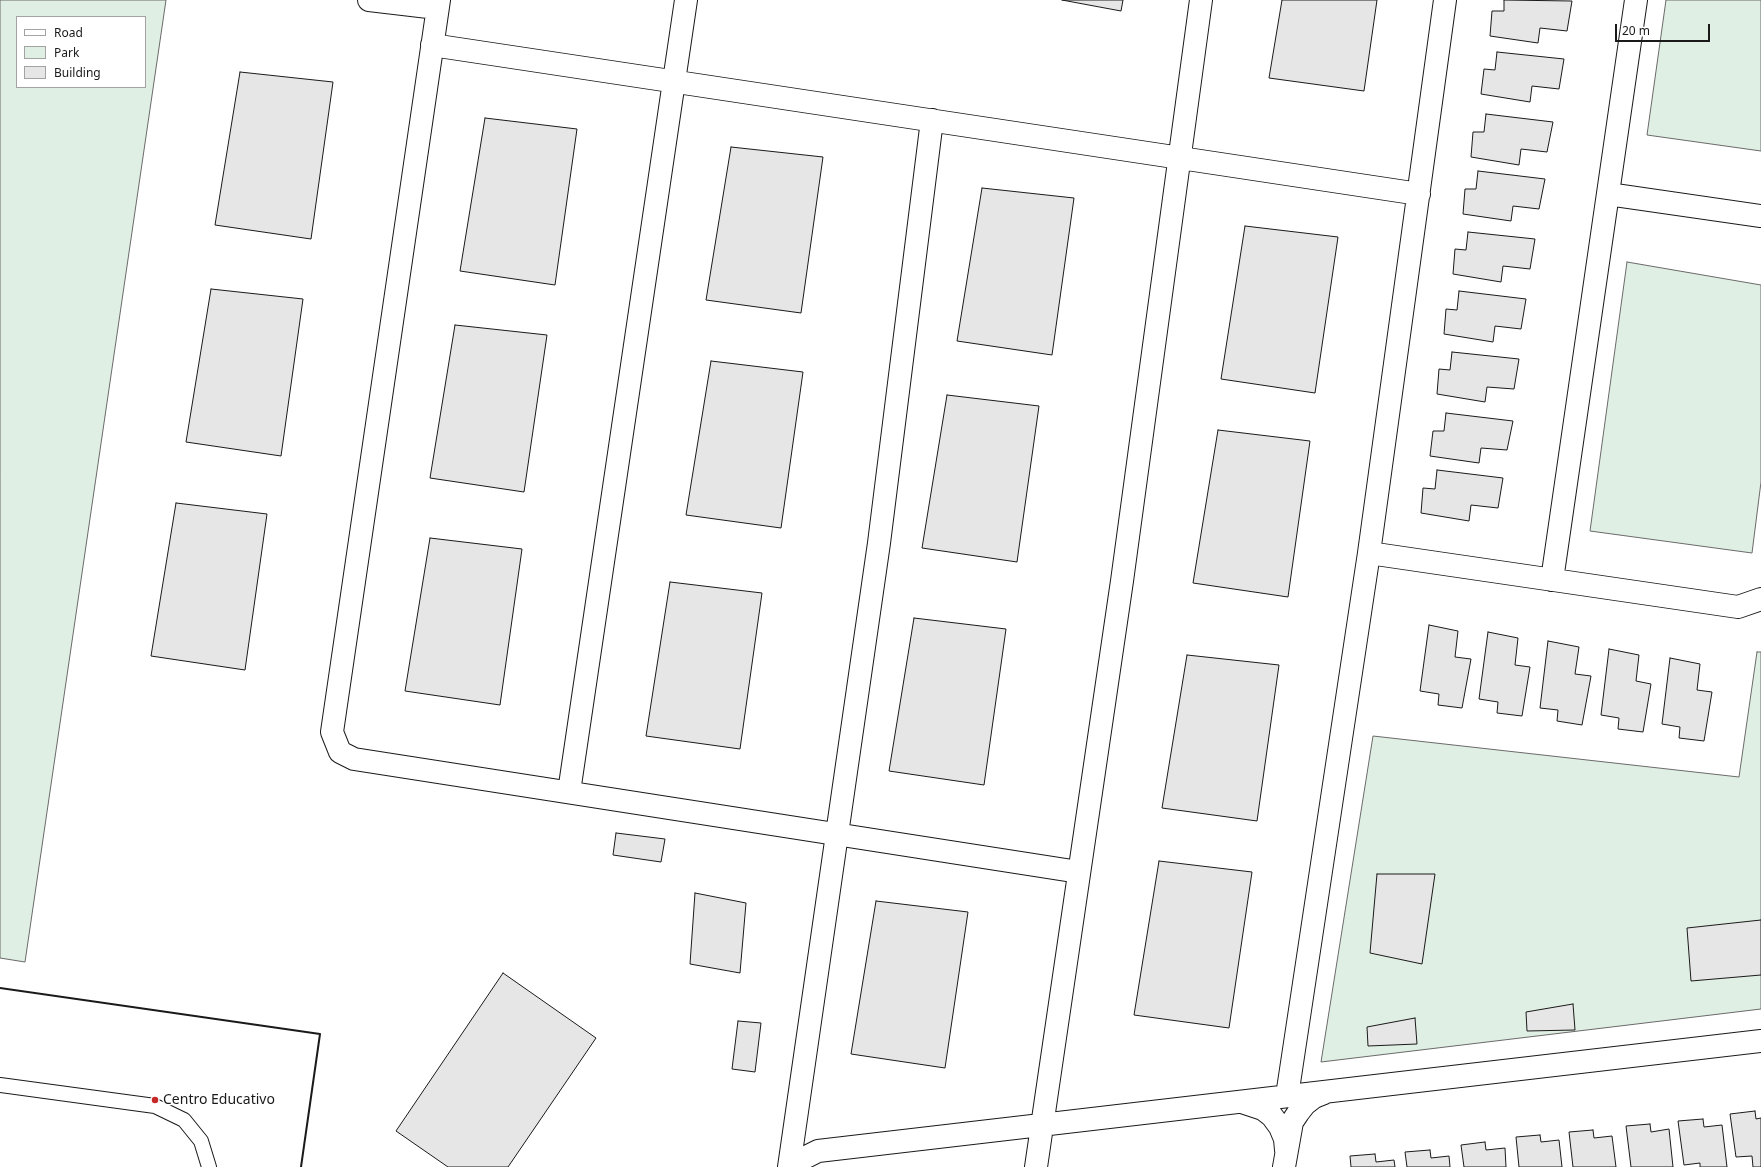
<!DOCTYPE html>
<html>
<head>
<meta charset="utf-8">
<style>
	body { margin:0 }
	#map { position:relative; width:1761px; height:1167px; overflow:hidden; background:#fff; font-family:"Noto Sans",sans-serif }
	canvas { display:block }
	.legend { position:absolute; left:16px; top:16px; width:130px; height:72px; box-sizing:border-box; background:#fff; border:1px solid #a3a3a3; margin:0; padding:5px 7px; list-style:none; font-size:12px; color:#1a1a1a }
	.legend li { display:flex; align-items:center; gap:8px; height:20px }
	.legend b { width:20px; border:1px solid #a3a3a3 }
	.scale { position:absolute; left:1615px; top:24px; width:95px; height:18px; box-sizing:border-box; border:2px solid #1a1a1a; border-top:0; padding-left:5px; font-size:12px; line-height:14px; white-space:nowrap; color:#1a1a1a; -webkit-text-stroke:3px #fff; paint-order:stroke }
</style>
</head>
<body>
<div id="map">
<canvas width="1761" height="1167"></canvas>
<ul class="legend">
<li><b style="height:5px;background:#fff"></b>Road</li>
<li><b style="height:11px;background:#e0efe3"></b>Park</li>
<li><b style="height:11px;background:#e6e6e6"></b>Building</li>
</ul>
<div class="scale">20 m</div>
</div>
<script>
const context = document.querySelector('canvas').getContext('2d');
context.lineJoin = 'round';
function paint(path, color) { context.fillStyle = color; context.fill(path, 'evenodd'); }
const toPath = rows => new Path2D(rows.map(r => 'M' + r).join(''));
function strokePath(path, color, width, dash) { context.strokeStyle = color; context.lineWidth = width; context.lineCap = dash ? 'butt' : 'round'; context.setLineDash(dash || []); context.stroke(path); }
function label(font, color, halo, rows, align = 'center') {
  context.font = font + ' "Noto Sans",sans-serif'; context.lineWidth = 3; context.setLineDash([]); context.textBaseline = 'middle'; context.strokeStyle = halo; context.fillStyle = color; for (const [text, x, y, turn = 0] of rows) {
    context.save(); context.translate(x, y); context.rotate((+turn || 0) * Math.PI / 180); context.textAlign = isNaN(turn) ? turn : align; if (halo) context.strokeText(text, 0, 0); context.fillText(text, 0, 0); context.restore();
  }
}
const green = toPath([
	[0,0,166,0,25,962,0,958,0,0],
	[17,17,145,17,145,87,17,87,17,17],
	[1666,0,1761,0,1761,151,1647,135,1666,0],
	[1627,262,1761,285,1761,482,1752,553,1590,531,1627,262],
	[1757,652,1761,652,1761,1009,1321,1062,1373,736,1739,777,1757,652]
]);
paint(green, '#e0efe3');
strokePath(green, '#6a6a6a', 1);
const building = toPath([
	[1062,0,1123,0,1121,11,1062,0],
	[1282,0,1377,0,1364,91,1269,78,1282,0],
	[1504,0,1572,1,1567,31,1540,28,1538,43,1490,36,1492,11,1504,11,1504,0],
	[1497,52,1564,59,1559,89,1532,86,1530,102,1481,94,1484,69,1495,70,1497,52],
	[240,72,333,82,311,239,215,225,240,72],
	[1486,114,1553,122,1547,152,1521,149,1519,165,1471,157,1473,132,1484,132,1486,114],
	[485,118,577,129,555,285,460,271,485,118],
	[731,147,823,157,801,313,706,300,731,147],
	[1478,171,1545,179,1539,209,1513,206,1511,221,1463,214,1465,189,1476,189,1478,171],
	[982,188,1074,198,1052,355,957,341,982,188],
	[1245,226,1338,237,1315,393,1221,379,1245,226],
	[1468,232,1535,239,1530,269,1503,266,1501,282,1453,274,1455,249,1466,250,1468,232],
	[211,289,303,299,281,456,186,442,211,289],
	[1459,291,1526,299,1521,329,1495,326,1493,342,1444,334,1446,309,1457,310,1459,291],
	[455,325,547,335,524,492,430,478,455,325],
	[1452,352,1519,359,1514,389,1487,387,1485,402,1437,394,1439,369,1450,370,1452,352],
	[711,361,803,372,781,528,686,515,711,361],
	[947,395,1039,406,1017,562,922,548,947,395],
	[1446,413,1513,421,1507,450,1481,448,1479,463,1430,456,1433,431,1444,431,1446,413],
	[1218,430,1310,441,1288,597,1193,583,1218,430],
	[1437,470,1503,478,1498,508,1471,505,1469,521,1421,513,1423,488,1435,489,1437,470],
	[176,503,267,514,245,670,151,656,176,503],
	[430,538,522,549,500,705,405,691,430,538],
	[670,582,762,593,740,749,646,736,670,582],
	[914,618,1006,629,984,785,889,771,914,618],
	[1429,625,1458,631,1455,657,1471,659,1462,708,1438,705,1439,694,1420,691,1429,625],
	[1488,632,1518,638,1515,665,1530,667,1522,716,1497,713,1498,702,1479,699,1488,632],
	[1548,641,1579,647,1575,674,1591,676,1582,725,1557,721,1558,710,1540,708,1548,641],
	[1609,649,1639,655,1636,681,1651,684,1643,732,1618,729,1619,718,1601,715,1609,649],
	[1187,655,1279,665,1257,821,1162,808,1187,655],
	[1670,658,1700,664,1697,690,1712,692,1704,741,1679,738,1680,727,1662,724,1670,658],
	[616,833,665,839,661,862,613,855,616,833],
	[1159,861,1252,872,1229,1028,1134,1015,1159,861],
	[1377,874,1435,874,1422,964,1370,953,1377,874],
	[695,893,746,903,740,973,690,964,695,893],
	[876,901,968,912,945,1068,851,1054,876,901],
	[1761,920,1761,975,1691,981,1687,928,1761,920],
	[503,973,596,1038,508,1167,448,1167,396,1131,503,973],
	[1573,1004,1575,1030,1527,1031,1526,1012,1573,1004],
	[1415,1018,1417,1044,1368,1046,1367,1027,1415,1018],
	[738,1021,761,1023,755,1072,732,1069,738,1021],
	[1755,1111,1756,1119,1761,1118,1761,1167,1753,1167,1752,1156,1736,1157,1730,1114,1755,1111],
	[1703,1119,1704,1127,1722,1125,1727,1167,1700,1167,1700,1163,1684,1165,1678,1121,1703,1119],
	[1650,1124,1651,1132,1669,1129,1673,1167,1631,1167,1626,1126,1650,1124],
	[1593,1130,1594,1138,1612,1136,1616,1167,1573,1167,1569,1132,1593,1130],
	[1540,1135,1541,1142,1559,1140,1562,1167,1519,1167,1516,1137,1540,1135],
	[1485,1142,1486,1150,1505,1148,1506,1167,1464,1167,1461,1145,1485,1142],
	[1430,1150,1431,1158,1449,1156,1450,1167,1407,1167,1405,1152,1430,1150],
	[1375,1154,1376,1162,1394,1160,1395,1167,1351,1167,1350,1156,1375,1154]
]);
paint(building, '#e6e6e6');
strokePath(building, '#1a1a1a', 1);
const service = toPath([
	[0,1085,155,1106,184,1120,201,1141,209,1167]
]);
const minor = toPath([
	[369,0,437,8],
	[439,0,332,732,340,752,354,759,1079,872],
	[432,45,1419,194],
	[1608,194,1761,216],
	[1369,553,1738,607,1761,599],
	[1552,580,1636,0],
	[569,792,686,0],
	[1287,1096,1369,553,1445,0],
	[1242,1102,1263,1109,1272,1116,1280,1127,1285,1139,1286,1150],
	[789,1167,879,543,932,120],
	[794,1167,800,1160,818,1151,1761,1041],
	[1036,1167,1122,581,1201,0],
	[1284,1167,1292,1122,1298,1113,1305,1104,1314,1097,1324,1093]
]);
strokePath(service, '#1a1a1a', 16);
strokePath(minor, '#1a1a1a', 24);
strokePath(service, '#fff', 14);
strokePath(minor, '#fff', 22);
strokePath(toPath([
	[0,988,320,1034,301,1167]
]), '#1a1a1a', 2);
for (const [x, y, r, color] of [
	[155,1100,4,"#c62828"]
]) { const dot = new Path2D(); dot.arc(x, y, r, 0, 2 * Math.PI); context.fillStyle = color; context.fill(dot); strokePath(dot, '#fff', 1.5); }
label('14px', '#1a1a1a', '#fff', [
	["Centro Educativo",163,1100]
], 'left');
</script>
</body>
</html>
